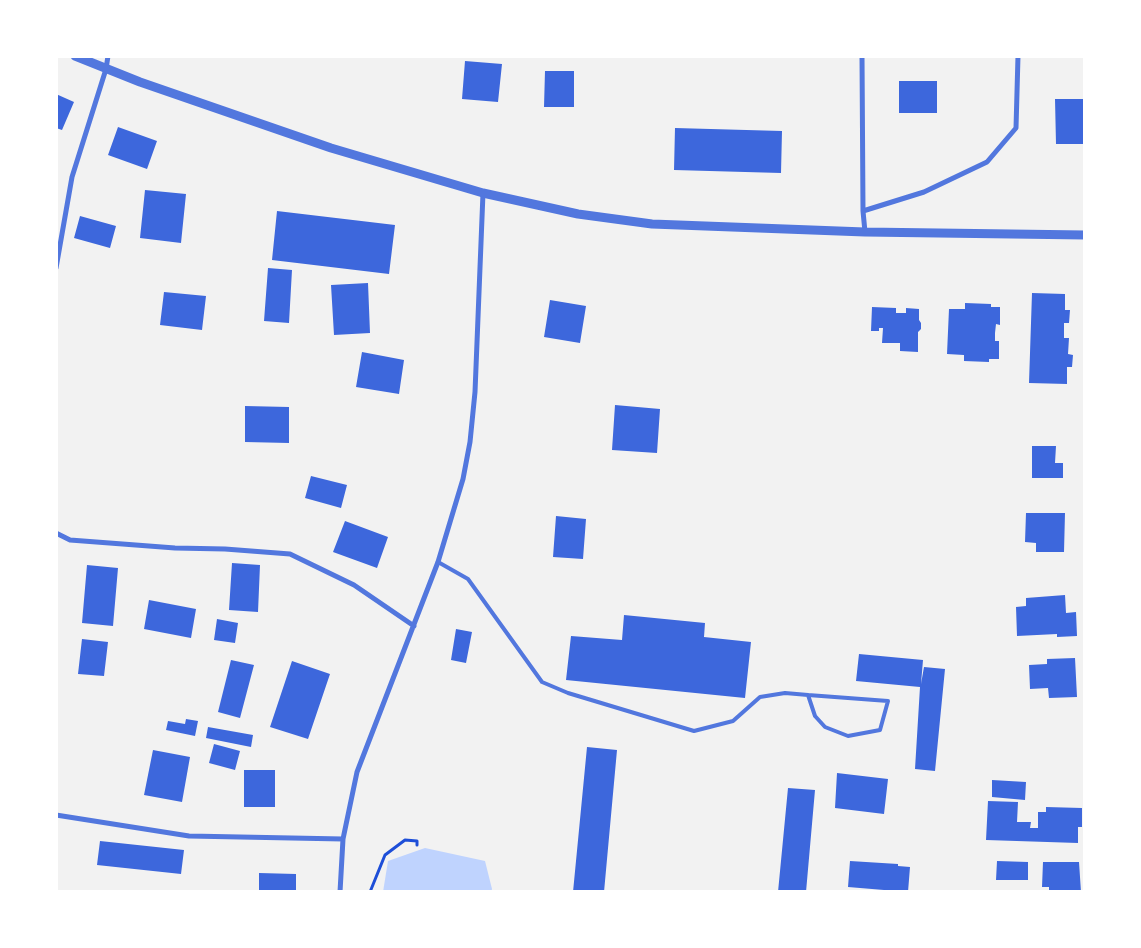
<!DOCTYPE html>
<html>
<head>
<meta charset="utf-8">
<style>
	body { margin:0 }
	#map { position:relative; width:1141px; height:948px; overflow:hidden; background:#f2f2f2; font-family:Jost,sans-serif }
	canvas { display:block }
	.frame { position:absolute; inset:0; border:58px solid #fff; pointer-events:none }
</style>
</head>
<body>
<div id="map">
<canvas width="1141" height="948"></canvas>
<div class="frame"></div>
</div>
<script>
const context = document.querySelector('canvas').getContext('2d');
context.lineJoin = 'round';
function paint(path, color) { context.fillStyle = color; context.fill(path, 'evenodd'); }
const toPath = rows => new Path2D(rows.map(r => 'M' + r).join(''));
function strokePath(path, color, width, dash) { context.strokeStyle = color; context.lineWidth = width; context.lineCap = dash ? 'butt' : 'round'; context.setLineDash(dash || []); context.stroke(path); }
paint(toPath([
	[425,848,485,861,492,889,491,892,383,892,388,861]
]), '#bfd3fe');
paint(toPath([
	[465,61,502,64,498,102,462,99],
	[545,71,574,71,574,107,544,107],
	[899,81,937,81,937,113,899,113],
	[56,94,74,102,62,130,56,128],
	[1055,99,1083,99,1084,144,1056,144],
	[118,127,157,141,147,169,108,155],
	[675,128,782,131,781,173,674,170],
	[145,190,186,194,181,243,140,238],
	[277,211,395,225,389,274,272,260],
	[80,216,116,226,110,248,74,238],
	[268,268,292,270,289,323,264,321],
	[368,283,370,333,334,335,331,285],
	[164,292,206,296,202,330,160,325],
	[1032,293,1065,294,1065,310,1070,310,1069,323,1064,323,1064,338,1069,338,1068,354,1073,355,1072,367,1067,367,1067,384,1029,383],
	[550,300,586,306,580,343,544,337],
	[965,303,991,304,991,307,1000,307,1000,325,996,324,995,333,995,341,999,341,999,359,989,359,989,362,964,361,964,355,947,354,949,309,965,309],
	[872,307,896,308,896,313,906,313,906,308,919,309,919,320,921,323,921,329,918,332,918,352,900,351,900,343,882,343,883,328,879,328,879,331,871,331],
	[362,352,404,360,399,394,356,387],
	[615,405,660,409,657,453,612,450],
	[245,406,289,407,289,443,245,442],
	[1032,446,1056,446,1055,463,1063,463,1063,478,1032,478],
	[311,476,347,485,341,508,305,498],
	[1026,513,1065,513,1064,552,1036,552,1036,543,1025,542],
	[556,516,586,519,583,559,553,557],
	[345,521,388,537,377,568,333,552],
	[232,563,260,565,258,612,229,610],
	[87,565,118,568,113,626,82,623],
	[1065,595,1066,613,1076,612,1077,636,1057,637,1057,634,1017,636,1016,607,1026,606,1026,598],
	[149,600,196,609,191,638,144,629],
	[624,615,705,623,704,637,751,642,745,698,566,680,571,636,622,640],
	[217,619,238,623,235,643,214,640],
	[456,629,472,632,466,663,451,660],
	[82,639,108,642,104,676,78,674],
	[859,654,923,660,921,684,924,667,945,669,935,771,915,769,920,687,856,681],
	[1075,658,1077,697,1049,698,1048,688,1030,689,1029,665,1047,664,1047,659],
	[231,660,254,665,240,718,218,712],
	[292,661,330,674,308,739,270,727],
	[186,719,198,721,195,736,166,730,168,721,185,724],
	[208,727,253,735,251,747,206,738],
	[214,744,240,751,235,770,209,763],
	[587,747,617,750,604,892,573,892],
	[153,750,190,757,182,802,144,795],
	[244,770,275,770,275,807,244,807],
	[837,773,888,779,884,814,835,808],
	[992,780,1026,782,1025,800,992,797],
	[788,788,815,790,806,892,778,892],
	[988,801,1018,802,1017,822,1031,822,1030,828,1038,828,1038,812,1046,812,1046,807,1082,808,1082,827,1078,827,1078,843,986,840],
	[100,841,184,850,181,874,97,865],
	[850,861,898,864,898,866,910,867,908,892,848,887],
	[997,861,1028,862,1028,880,996,880],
	[1043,862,1079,862,1081,892,1049,892,1049,887,1042,887],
	[259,873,296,874,296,892,259,892]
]), '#3d67dc');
strokePath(toPath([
	[370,892,385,855,405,840,417,841,417,845]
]), '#1d4ed8', 3);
strokePath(toPath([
	[438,562,468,579,542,682,568,693,694,731,733,721,760,697,785,693,808,695,888,701,880,730,848,736,825,727,815,716,808,695]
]), '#5277de', 4);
strokePath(toPath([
	[862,56,863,211,865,232],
	[863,211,924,192,987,162,1016,128,1018,56],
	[56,268,72,177,106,69,108,56],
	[56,533,70,540,175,548,225,549,290,554,354,585,414,626],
	[56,815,189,836,343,839],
	[340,892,343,839,357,772,438,562,463,479,470,442,475,392,483,193]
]), '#5277de', 5);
strokePath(toPath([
	[75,56,140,82,331,148,483,193,578,214,652,224,865,232,1085,235]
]), '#5277de', 9);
</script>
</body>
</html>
